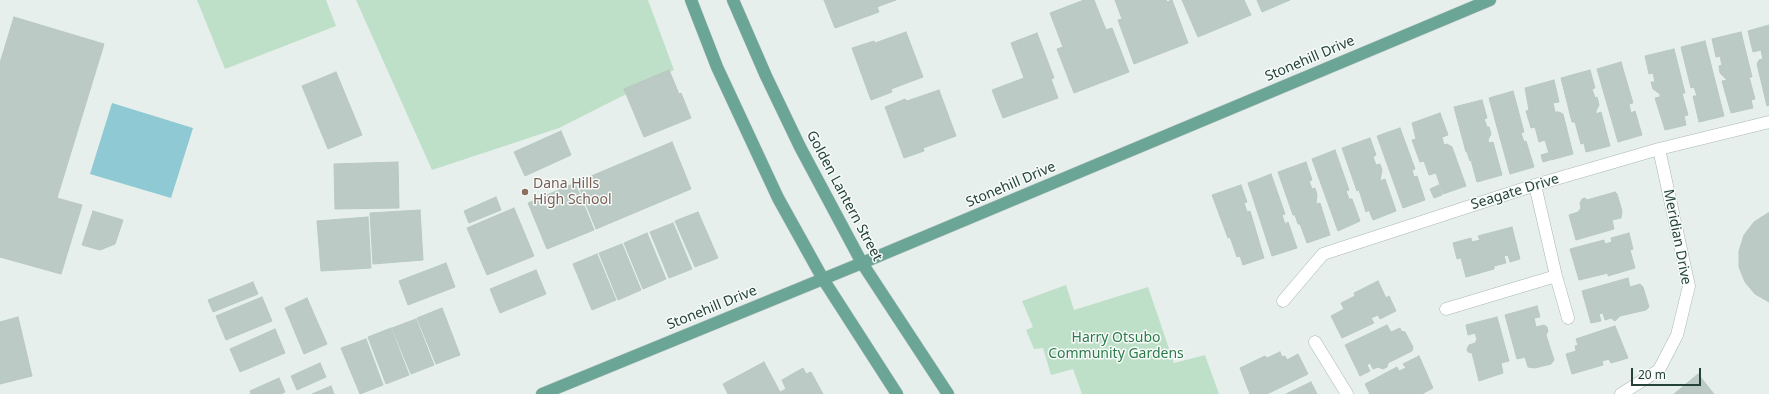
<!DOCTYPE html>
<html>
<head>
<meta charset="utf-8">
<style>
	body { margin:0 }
	#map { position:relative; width:1769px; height:394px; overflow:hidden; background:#e6efeb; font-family:"Noto Sans",sans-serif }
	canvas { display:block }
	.scale { position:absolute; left:1631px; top:368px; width:70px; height:18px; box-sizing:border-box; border:2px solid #24423a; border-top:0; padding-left:5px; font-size:12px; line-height:14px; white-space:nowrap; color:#24423a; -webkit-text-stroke:3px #f7fbf9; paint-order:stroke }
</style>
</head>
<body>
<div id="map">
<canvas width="1769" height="394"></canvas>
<div class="scale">20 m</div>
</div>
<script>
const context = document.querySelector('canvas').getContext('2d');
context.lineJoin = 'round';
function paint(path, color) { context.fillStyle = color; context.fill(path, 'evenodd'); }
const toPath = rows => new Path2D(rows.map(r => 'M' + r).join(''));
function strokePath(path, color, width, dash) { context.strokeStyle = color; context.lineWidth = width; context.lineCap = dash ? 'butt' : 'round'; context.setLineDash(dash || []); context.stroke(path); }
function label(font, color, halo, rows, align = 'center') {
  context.font = font + ' "Noto Sans",sans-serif'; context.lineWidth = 3; context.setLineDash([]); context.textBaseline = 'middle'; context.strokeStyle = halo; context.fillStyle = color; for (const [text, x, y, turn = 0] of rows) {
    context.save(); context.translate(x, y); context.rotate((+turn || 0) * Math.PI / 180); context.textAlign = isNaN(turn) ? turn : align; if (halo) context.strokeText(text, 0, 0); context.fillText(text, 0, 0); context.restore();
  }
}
paint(toPath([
	[197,0,326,0,336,26,225,69],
	[356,0,648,0,674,70,559,128,432,170],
	[1066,285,1074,310,1148,287,1174,363,1205,355,1219,394,1082,394,1073,369,1051,375,1043,348,1034,349,1026,330,1033,327,1022,301]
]), '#bfe0c8');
paint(toPath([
	[112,103,193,128,171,198,90,174]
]), '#8ec9d4');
const building = toPath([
	[824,0,896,0,877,7,879,12,835,28,824,0],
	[1084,0,1094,0,1106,30,1112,28,1129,72,1074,93,1057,49,1063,47,1050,13,1084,0],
	[1115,0,1166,0,1167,2,1172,0,1188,43,1134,64,1118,20,1122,19,1115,0],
	[1182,0,1244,0,1251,15,1198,37,1182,0],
	[1257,0,1290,0,1262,12,1257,0],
	[14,17,104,44,57,198,82,205,61,274,0,257,0,63,14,17],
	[1769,25,1769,105,1767,106,1757,64,1759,60,1763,59,1761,50,1753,52,1748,31,1769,25],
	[906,32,923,77,891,89,892,92,871,100,852,48,874,41,875,43,906,32],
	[1741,32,1752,77,1749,77,1755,99,1751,100,1753,108,1731,113,1722,81,1727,80,1720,73,1719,66,1722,65,1720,56,1716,57,1712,39,1741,32],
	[1037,33,1054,78,1051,79,1058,98,1003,118,992,90,1024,78,1011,43,1037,33],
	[1705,41,1724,116,1699,122,1693,96,1697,96,1694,87,1691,88,1681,47,1705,41],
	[1674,49,1685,93,1682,93,1688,115,1684,116,1686,125,1665,130,1655,98,1660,97,1660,94,1653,89,1651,82,1655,82,1653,73,1649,74,1645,56,1674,49],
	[1621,62,1633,103,1629,104,1631,113,1635,111,1642,135,1618,142,1597,69,1621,62],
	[669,70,679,94,681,93,691,118,644,137,624,89,669,70],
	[1590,70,1595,88,1592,89,1595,98,1597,97,1599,105,1596,111,1596,114,1601,112,1610,146,1586,152,1584,143,1581,144,1575,122,1572,122,1561,78,1590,70],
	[336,72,362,135,328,149,302,86,336,72],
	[1554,80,1559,102,1553,103,1555,112,1559,112,1563,114,1573,154,1551,160,1545,140,1539,142,1535,127,1531,128,1526,111,1529,110,1525,88,1554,80],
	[939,90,956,136,923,148,924,151,904,158,885,107,905,99,907,101,939,90],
	[1513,91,1524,132,1521,133,1524,142,1526,141,1534,167,1510,174,1489,98,1513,91],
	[1482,100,1487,118,1484,119,1487,127,1489,127,1491,134,1488,140,1489,143,1493,142,1502,175,1477,182,1471,160,1470,161,1467,152,1466,152,1454,107,1482,100],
	[1440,113,1448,135,1442,137,1444,145,1447,144,1452,147,1466,186,1443,194,1436,173,1429,175,1424,161,1420,162,1412,140,1416,139,1412,123,1440,113],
	[1400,128,1415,169,1412,170,1414,177,1417,176,1425,200,1403,208,1377,136,1400,128],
	[561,131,571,155,525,176,514,152,561,131],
	[1370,138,1376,155,1373,157,1376,165,1380,164,1382,170,1380,181,1385,179,1396,211,1373,220,1369,210,1366,212,1359,190,1357,191,1342,148,1370,138],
	[672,142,691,189,596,229,577,182,672,142],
	[1335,150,1349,190,1346,191,1349,199,1352,199,1360,221,1338,231,1312,159,1335,150],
	[1548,153,1550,160,1543,162,1541,155,1548,153],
	[398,162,399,208,335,209,334,164,398,162],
	[1306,162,1312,180,1309,181,1312,189,1315,188,1317,195,1316,204,1320,203,1330,235,1307,243,1300,224,1298,224,1295,215,1293,215,1278,172,1306,162],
	[1271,174,1285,214,1282,215,1285,224,1288,222,1297,248,1272,256,1248,183,1271,174],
	[575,183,594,230,547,249,528,203,575,183],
	[1241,185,1247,202,1244,203,1247,212,1250,211,1264,258,1243,265,1240,256,1237,257,1230,237,1228,238,1212,195,1241,185],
	[1439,185,1442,195,1434,198,1430,189,1439,185],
	[1615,192,1617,194,1622,211,1621,218,1612,220,1614,229,1576,240,1569,215,1578,212,1581,208,1580,203,1582,199,1585,198,1587,200,1615,192],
	[496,197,501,210,469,223,464,211,496,197],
	[514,208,534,256,487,275,467,228,514,208],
	[420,210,423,260,373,264,370,213,420,210],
	[93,211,123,220,115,244,100,250,82,245,93,211],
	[698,212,718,258,695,267,675,221,698,212],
	[1768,213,1769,213,1769,302,1755,294,1745,282,1739,267,1739,251,1744,235,1754,222,1768,213],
	[368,217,371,268,321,271,317,221,368,217],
	[673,223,692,269,669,278,650,232,673,223],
	[1512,227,1520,259,1510,262,1508,255,1504,256,1506,263,1494,266,1494,269,1466,277,1461,258,1457,259,1453,243,1471,238,1472,242,1480,240,1478,236,1512,227],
	[647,233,666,279,643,289,624,243,647,233],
	[1629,233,1633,249,1630,250,1635,268,1608,276,1608,273,1579,280,1570,249,1604,240,1605,244,1612,242,1611,238,1629,233],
	[622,244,641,290,618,300,599,253,622,244],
	[597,254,616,300,592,310,573,264,597,254],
	[446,263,455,287,408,305,399,281,446,263],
	[536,270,546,294,500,313,490,289,536,270],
	[1628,278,1630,287,1640,284,1643,287,1649,307,1646,310,1620,316,1615,321,1611,318,1605,320,1603,313,1599,314,1601,321,1591,323,1582,291,1628,278],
	[1378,281,1386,298,1389,296,1396,311,1380,319,1378,315,1371,318,1374,323,1342,338,1331,316,1344,309,1341,303,1355,296,1354,293,1378,281],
	[253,282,258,294,213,312,208,300,253,282],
	[262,297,272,321,226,340,216,316,262,297],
	[307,298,327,344,304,354,285,308,307,298],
	[1537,306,1540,317,1534,318,1536,327,1544,325,1547,327,1548,331,1546,335,1554,360,1551,364,1535,368,1528,367,1525,357,1517,359,1505,315,1537,306],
	[442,308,460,355,436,364,417,318,442,308],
	[18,317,32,376,0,384,0,322,18,317],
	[1497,317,1509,361,1501,363,1503,373,1479,381,1472,353,1468,352,1467,349,1469,345,1475,343,1477,339,1475,333,1468,335,1466,325,1497,317],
	[416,319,434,365,411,374,392,328,416,319],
	[1387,325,1391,332,1400,328,1401,331,1405,332,1413,347,1412,351,1388,363,1387,367,1383,369,1378,367,1373,369,1370,363,1367,365,1370,371,1360,376,1345,345,1387,325],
	[1615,326,1628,358,1611,363,1609,359,1602,361,1603,365,1572,374,1566,354,1576,351,1575,346,1578,345,1576,339,1615,326],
	[391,328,409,375,386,384,368,337,391,328],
	[275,329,285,353,240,372,230,349,275,329],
	[366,339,383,385,360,394,341,348,366,339],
	[1280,352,1282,357,1285,356,1287,360,1298,354,1308,374,1267,394,1250,394,1240,368,1265,356,1267,358,1280,352],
	[1419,356,1433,388,1422,394,1370,394,1365,384,1397,367,1399,371,1406,368,1403,364,1419,356],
	[764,362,780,392,786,389,782,380,803,368,806,374,811,372,823,394,728,394,723,384,764,362],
	[320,363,326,377,297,390,291,376,320,363],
	[1698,374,1714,394,1674,394,1698,374],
	[279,378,285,392,281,394,251,394,250,391,279,378],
	[1311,382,1317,394,1286,394,1311,382],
	[331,386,334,394,312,394,331,386]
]);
paint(building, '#bbcac4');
strokePath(building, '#b8c9c2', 1);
const minor = toPath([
	[1535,185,1556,276,1568,318],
	[1283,301,1323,254,1535,185,1659,149,1769,122],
	[1446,309,1556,276],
	[1315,342,1347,394],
	[1621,394,1659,370,1677,335,1689,286,1659,149]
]);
const major = toPath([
	[691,0,717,67,778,198,823,279,897,394],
	[733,0,766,76,800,147,862,263,948,394],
	[542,394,862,263,1490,0]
]);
strokePath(minor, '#a8b8b2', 13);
strokePath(major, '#c2cac8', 13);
strokePath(minor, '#fff', 12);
strokePath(major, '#6aa596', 12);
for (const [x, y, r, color] of [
	[525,192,4,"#8d6e63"]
]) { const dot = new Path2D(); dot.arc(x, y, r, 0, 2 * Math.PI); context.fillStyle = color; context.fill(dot); strokePath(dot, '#f7fbf9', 1.5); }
label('14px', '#24423a', '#f7fbf9', [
	["Stonehill Drive",1310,59,-23],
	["Stonehill Drive",1011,185,-23],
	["Seagate Drive",1515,192,-17],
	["Golden Lantern Street",844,196,62],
	["Meridian Drive",1677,237,79],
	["Stonehill Drive",712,308,-22]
]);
label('14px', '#785e54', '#f7fbf9', [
	["Dana Hills",533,184],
	["High School",533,200]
], 'left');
label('14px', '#2d7a4b', '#f7fbf9', [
	["Harry Otsubo",1116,338],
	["Community Gardens",1116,354]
]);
</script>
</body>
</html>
